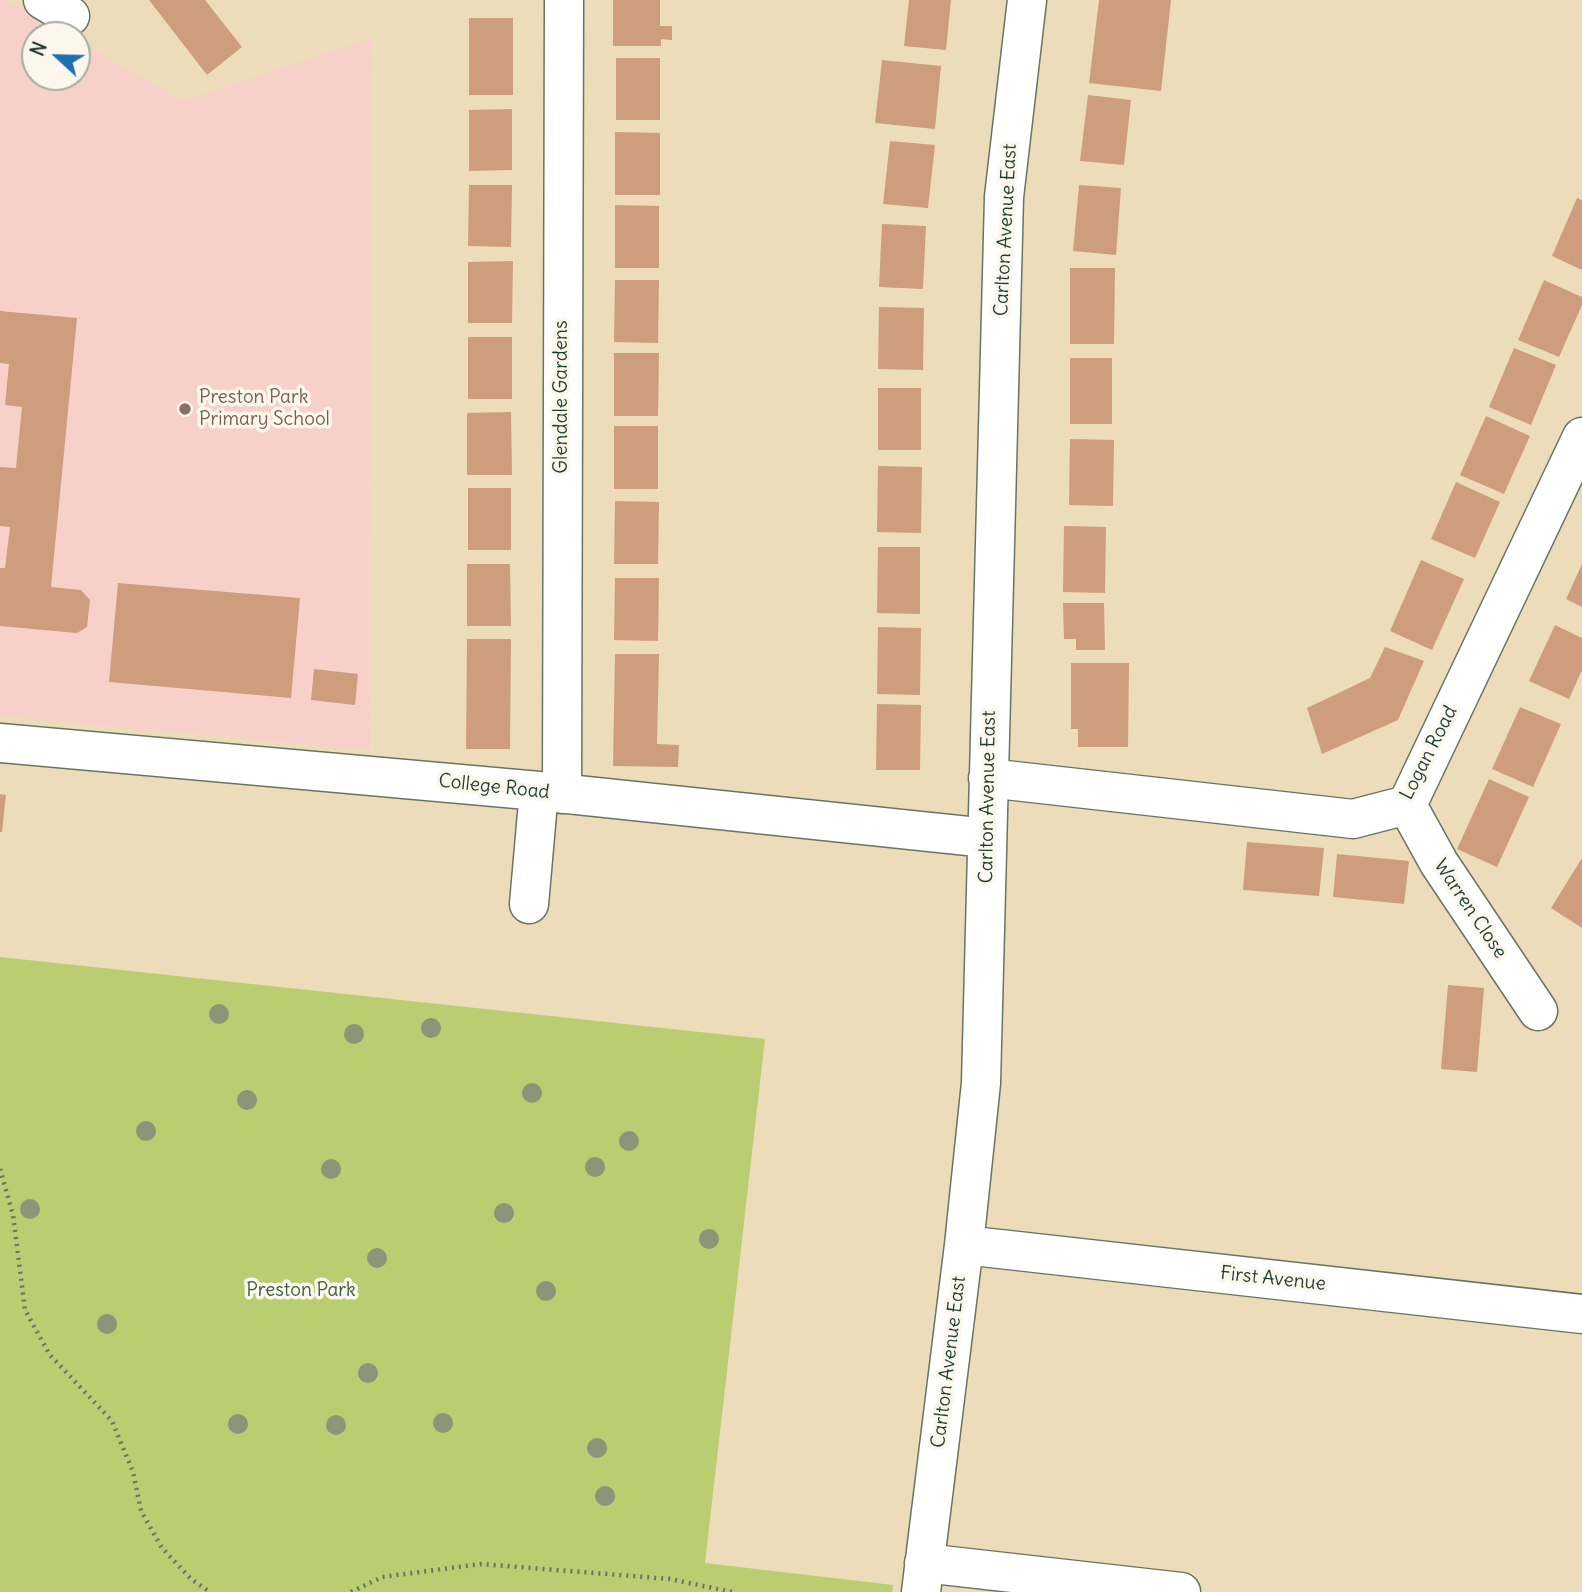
<!DOCTYPE html>
<html>
<head>
<meta charset="utf-8">
<style>
	body { margin:0 }
	#map { position:relative; width:1582px; height:1592px; overflow:hidden; background:#eddcba; font-family:Delius,sans-serif }
	canvas { display:block }
	.north { position:absolute; left:21px; top:21px; width:70px; height:70px; box-sizing:border-box; background:#fbf7ec; border:2px solid #a3ada2; border-radius:50%; rotate:292deg; font-size:19px; font-weight:700; line-height:28px; text-align:center; color:#1f3d34 }
	.north::after { content:''; display:block; margin:auto; width:24px; height:32px; background:#1f6fb2; clip-path:polygon(50% 0,100% 100%,50% 72%,0 100%) }
</style>
</head>
<body>
<div id="map">
<canvas width="1582" height="1592"></canvas>
<div class="north">N</div>
</div>
<script>
const context = document.querySelector('canvas').getContext('2d');
context.lineJoin = 'round';
function paint(path, color) { context.fillStyle = color; context.fill(path, 'evenodd'); }
const toPath = rows => new Path2D(rows.map(r => 'M' + r).join(''));
function strokePath(path, color, width, dash) { context.strokeStyle = color; context.lineWidth = width; context.lineCap = dash ? 'butt' : 'round'; context.setLineDash(dash || []); context.stroke(path); }
function label(font, color, halo, rows, align = 'center') {
  context.font = font + ' Delius,sans-serif'; context.lineWidth = 7; context.setLineDash([]); context.textBaseline = 'middle'; context.strokeStyle = halo; context.fillStyle = color; for (const [text, x, y, turn = 0] of rows) {
    context.save(); context.translate(x, y); context.rotate((+turn || 0) * Math.PI / 180); context.textAlign = isNaN(turn) ? turn : align; if (halo) context.strokeText(text, 0, 0); context.fillText(text, 0, 0); context.restore();
  }
}
paint(toPath([
	[0,0,7,0,68,35,35,35,35,77,77,77,77,40,184,101,371,38,369,750,0,716]
]), '#f7d0ca');
paint(toPath([
	[0,957,765,1039,705,1563,893,1585,892,1592,0,1592]
]), '#bacd71');
paint(toPath([
	[149,0,205,0,242,47,207,75],
	[613,0,660,0,660,26,672,26,672,40,661,39,661,46,613,46],
	[909,0,951,0,946,50,904,46],
	[1099,0,1171,0,1161,91,1089,83],
	[469,18,513,18,513,95,469,95],
	[616,58,660,58,660,120,616,120],
	[882,60,941,66,935,129,875,123],
	[1088,95,1131,100,1124,165,1080,161],
	[512,109,512,170,469,171,469,110],
	[615,132,660,133,660,195,615,195],
	[890,141,935,145,928,208,883,204],
	[469,185,512,185,511,247,468,246],
	[1079,185,1121,188,1116,255,1073,251],
	[1577,198,1582,200,1582,270,1552,256],
	[615,205,659,206,659,268,615,268],
	[882,224,926,226,923,289,879,287],
	[513,261,512,323,468,323,468,262],
	[1070,268,1115,268,1114,344,1070,344],
	[615,280,659,280,658,343,614,342],
	[1544,280,1582,297,1582,305,1559,357,1518,340],
	[879,307,924,308,923,370,878,369],
	[0,311,77,318,51,587,81,590,90,600,87,627,77,633,0,626,0,568,5,568,10,527,0,526,0,467,16,468,22,407,5,405,9,364,0,363],
	[468,337,512,337,512,399,468,399],
	[1514,348,1556,365,1531,425,1489,407],
	[614,353,659,353,658,416,614,416],
	[1070,358,1112,358,1112,424,1070,424],
	[878,388,921,388,921,450,878,450],
	[511,412,512,475,467,475,467,413],
	[1486,416,1530,436,1504,494,1460,475],
	[614,426,658,426,658,489,614,489],
	[1070,439,1114,440,1113,506,1069,505],
	[878,466,922,467,921,533,877,532],
	[1456,482,1500,502,1475,558,1431,539],
	[468,488,511,488,511,550,468,550],
	[615,501,659,502,658,564,614,564],
	[1064,526,1106,527,1105,593,1063,592],
	[878,547,920,547,920,614,877,613],
	[1421,560,1464,579,1432,650,1390,631],
	[467,564,510,564,511,626,467,626],
	[1582,564,1582,607,1566,599],
	[615,578,659,578,658,641,614,640],
	[118,583,300,598,291,698,109,682],
	[1063,603,1104,603,1105,650,1076,650,1076,639,1064,639],
	[1555,625,1582,638,1582,670,1569,699,1529,681],
	[878,627,921,628,920,695,877,694],
	[467,639,511,639,510,749,466,749],
	[1385,647,1424,661,1398,720,1322,754,1307,708,1370,678],
	[615,654,659,654,657,744,679,745,678,767,613,766],
	[1071,663,1129,663,1128,747,1078,747,1078,729,1071,729],
	[314,669,358,674,355,705,311,700],
	[877,704,921,705,920,770,876,770],
	[1520,707,1561,724,1533,787,1492,769],
	[1489,779,1529,797,1497,867,1457,849],
	[0,794,6,795,2,832,0,832],
	[1247,842,1324,848,1319,896,1243,890],
	[1337,854,1409,861,1404,904,1333,897],
	[1582,858,1582,928,1551,908],
	[1448,985,1484,988,1477,1072,1441,1069]
]), '#ce9d7e');
const minor = toPath([
	[43,0,70,16],
	[0,743,539,791,987,838],
	[988,778,1353,819,1407,805,1582,437],
	[562,794,564,0],
	[1407,805,1439,863,1538,1011],
	[529,904,539,791],
	[964,1245,1582,1314],
	[924,1563,1181,1592],
	[921,1592,964,1245,981,1083,1004,197,1027,0]
]);
strokePath(minor, '#677563', 41);
strokePath(toPath([
	[0,1169,13,1215,25,1310,50,1355,112,1421,133,1472,141,1511,162,1548,191,1579,210,1592],
	[351,1592,382,1577,481,1564,670,1579,732,1592]
]), '#677563', 4.5, [2, 5]);
strokePath(minor, '#fff', 38);
context.fillStyle = '#8d9477';
for (const [x, y] of [
	[219,1014],
	[431,1028],
	[354,1034],
	[532,1093],
	[247,1100],
	[146,1131],
	[629,1141],
	[595,1167],
	[331,1169],
	[30,1209],
	[504,1213],
	[709,1239],
	[377,1258],
	[546,1291],
	[107,1324],
	[368,1373],
	[443,1423],
	[238,1424],
	[336,1425],
	[597,1448],
	[605,1496]
]) { context.beginPath(); context.arc(x, y, 10, 0, 2 * Math.PI); context.fill(); }
for (const [x, y, r, color] of [
	[185,409,7,"#8d6e63"]
]) { const dot = new Path2D(); dot.arc(x, y, r, 0, 2 * Math.PI); context.fillStyle = color; context.fill(dot); strokePath(dot, '#fbf7ec', 2.5); }
label('19px', '#1f3d34', '#fbf7ec', [
	["Carlton Avenue East",1006,230,-87],
	["Glendale Gardens",562,397,-90],
	["Logan Road",1429,753,-63],
	["College Road",494,787,6],
	["Carlton Avenue East",988,797,-89],
	["Warren Close",1470,909,56],
	["First Avenue",1273,1279,6],
	["Carlton Avenue East",949,1362,-83]
]);
label('19px', '#785e54', '#fbf7ec', [
	["Preston Park",199,398],
	["Primary School",199,420]
], 'left');
label('19px', '#3e5a40', '#fbf7ec', [
	["Preston Park",301,1291]
]);
</script>
</body>
</html>
